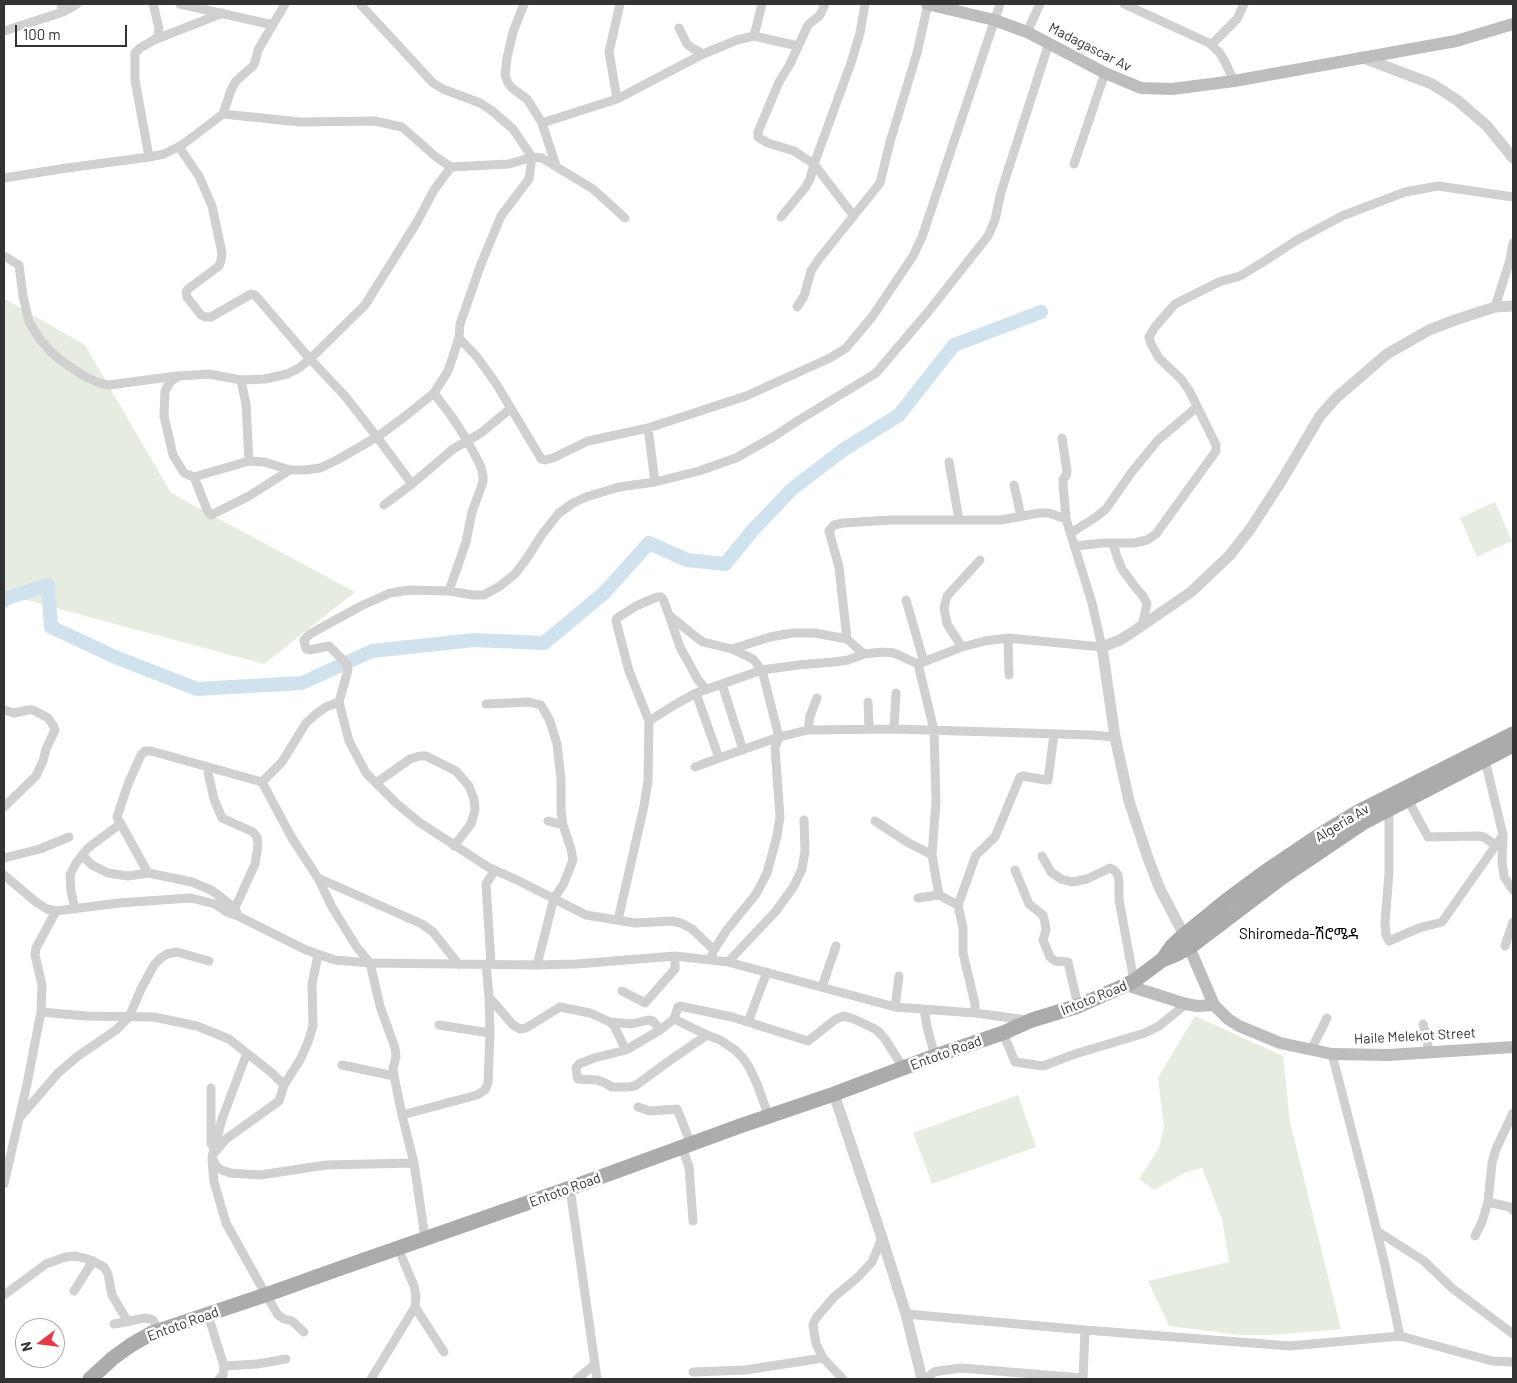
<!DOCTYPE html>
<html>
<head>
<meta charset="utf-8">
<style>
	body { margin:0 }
	#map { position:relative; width:1517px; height:1383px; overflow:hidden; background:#fff; font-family:Barlow,sans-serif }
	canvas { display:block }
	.frame { position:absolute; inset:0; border:5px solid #333; pointer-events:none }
	.north { position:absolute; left:15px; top:1318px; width:50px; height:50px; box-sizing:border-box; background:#fff; border:1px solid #adadad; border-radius:50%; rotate:255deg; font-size:14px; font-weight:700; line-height:20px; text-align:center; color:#333 }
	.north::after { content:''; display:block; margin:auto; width:18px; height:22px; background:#e63946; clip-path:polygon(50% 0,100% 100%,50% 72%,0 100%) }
	.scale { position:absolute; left:15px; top:25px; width:112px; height:22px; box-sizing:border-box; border:2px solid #333; border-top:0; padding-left:6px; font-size:15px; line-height:18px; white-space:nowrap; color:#333; -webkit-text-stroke:4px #fff; paint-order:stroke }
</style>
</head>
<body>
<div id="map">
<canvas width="1517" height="1383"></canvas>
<div class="frame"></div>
<div class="north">N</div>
<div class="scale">100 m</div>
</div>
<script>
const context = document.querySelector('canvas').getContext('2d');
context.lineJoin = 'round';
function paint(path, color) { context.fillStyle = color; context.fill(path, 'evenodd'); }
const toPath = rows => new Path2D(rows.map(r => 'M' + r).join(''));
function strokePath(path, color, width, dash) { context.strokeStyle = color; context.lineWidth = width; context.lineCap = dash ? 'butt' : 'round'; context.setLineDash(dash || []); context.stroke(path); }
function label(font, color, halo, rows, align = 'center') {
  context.font = font + ' Barlow,"Noto Sans Ethiopic",sans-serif'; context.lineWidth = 5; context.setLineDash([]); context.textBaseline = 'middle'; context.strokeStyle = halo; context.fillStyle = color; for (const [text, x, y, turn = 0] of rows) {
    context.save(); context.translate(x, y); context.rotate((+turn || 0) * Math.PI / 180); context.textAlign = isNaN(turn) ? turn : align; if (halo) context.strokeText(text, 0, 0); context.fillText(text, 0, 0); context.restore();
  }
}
paint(toPath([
	[5,299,85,345,171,493,355,592,264,664,4,594,4,302],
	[1495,502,1512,541,1477,557,1460,518],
	[1195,1016,1283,1056,1290,1122,1341,1329,1269,1335,1240,1335,1169,1326,1148,1281,1229,1262,1222,1219,1202,1168,1186,1172,1154,1190,1139,1179,1159,1148,1164,1127,1158,1078],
	[1018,1095,1036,1147,932,1184,913,1133]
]), '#e6ecdf');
strokePath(toPath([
	[4,601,7,598,48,585,51,627,115,657,197,689,302,683,372,651,474,640,544,643,604,593,649,543,687,560,725,564,753,530,792,489,843,450,899,415,954,345,1041,312]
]), '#cfe2ee', 14);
strokePath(toPath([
	[180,4,273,25],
	[360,4,433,83,443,89,480,103,491,110,513,129,532,157,529,179,501,216,481,264,460,324,459,338,448,371,434,393,403,418,377,437,337,460,320,468,305,470,290,470,264,462,249,461,194,477,184,473,173,455,164,416,165,391,170,382,179,376,209,374,241,380,265,379,287,374,299,368,310,359,345,396,377,437,412,484],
	[524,4,513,32,507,58,505,75,508,83,512,88,527,99,534,110,542,123,556,166],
	[825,4,820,15,808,25,790,64,779,82,758,132,758,137,761,139,768,143,794,151,814,164,853,215],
	[1124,4,1209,43,1219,52,1224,60,1234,81],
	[63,12,77,4],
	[679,28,687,44,692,48,703,54],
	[4,31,63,12,61,4],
	[1027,32,1040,4],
	[754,36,762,4],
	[154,40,223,13],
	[1211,45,1237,19,1244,4],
	[617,99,703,54,737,40,754,36,798,46],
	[223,114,300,122,375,121,397,126,402,127,436,157,451,167],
	[542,123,617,99,609,52,620,4],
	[179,147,199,176,212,206,222,253,221,260,219,266,188,289,186,292,187,297,201,315,205,317,211,317,251,294,255,295,310,359,365,305,417,222,434,190,451,167,509,164,532,157,542,158,593,189,625,218],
	[149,157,135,80,135,53,140,48,154,40,158,36,159,28,153,4],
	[1074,164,1105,73],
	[4,178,67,168,149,157,164,154,182,145,223,114,231,90,236,81,253,66,255,62,258,50,285,4],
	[781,217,805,188,810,179,814,164,851,63,860,33,865,4],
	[4,256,19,265,23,296,29,322,39,338,51,352,63,362,84,376,99,383,109,385,177,376],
	[797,307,804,296,811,271,819,259,880,183,890,142,917,53,928,4],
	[1495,307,1510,260,1513,243],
	[459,338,477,357,497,385,539,455,541,459,545,460,553,458,588,441,648,428,746,396,830,358,846,348,872,317,913,256,922,237,1000,4],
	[241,380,246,404,249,461],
	[434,393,452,417,467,440,481,467,483,476,483,482,472,512,466,542,449,591,473,595,484,595,500,586,515,574,527,558,543,533,559,513,573,503,586,497,619,487,655,482,699,471,736,458,773,437,799,420,876,373,928,312,988,236,995,220,1001,192,1049,43],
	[648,428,655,482],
	[949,462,959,520],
	[194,477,208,512,211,515,249,496,290,470],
	[1014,485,1021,516],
	[384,505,412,484,453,449,481,433,510,409],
	[1071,533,1096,517,1106,509,1131,473,1158,440,1197,407],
	[1113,543,1117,557,1122,569,1136,588,1143,596,1147,604,1142,625],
	[1076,546,1102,543,1134,543,1147,540,1156,534,1216,451,1216,445,1190,392,1181,379,1159,358,1151,344,1149,337,1155,327,1175,304,1219,282,1240,276,1260,264,1297,240,1342,216,1405,192,1438,186,1513,197],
	[449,591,409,590,390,593,361,606,328,624,310,634,304,640,306,649,310,650,329,646,347,664,348,670,339,702,349,741,366,773,396,803,419,822,488,867,519,881,586,915,635,923,672,921,681,923,692,929,714,950,710,959],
	[906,600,924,662],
	[669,615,680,647,698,680,706,689],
	[1008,638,1009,675],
	[962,647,947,624,944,608,947,596,980,560],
	[864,654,847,639,839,567,829,531,834,525,843,523,890,520,1001,520,1039,513,1049,513,1066,519],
	[918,664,934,730,936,802,932,855,939,895,958,905,963,928,963,953,975,1004,975,1013],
	[722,684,743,750],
	[696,693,719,758,779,737,762,670,753,659,732,649],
	[339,702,326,707,316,714,306,723,282,762,262,782,292,838,318,878,332,907,356,946,370,963,380,1006,395,1048,396,1057,393,1068,394,1076,402,1115,414,1163,425,1238],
	[868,702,869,729],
	[486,704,529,702,541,705,550,721,557,744,561,779,561,810,563,825,571,849,573,860,563,885,554,898,537,965],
	[4,710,14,713,28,710,33,710,48,718,53,725,55,730,46,749,43,761,36,776,4,807],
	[649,721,629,671,616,621,617,618,636,606,657,597,661,597,663,599,669,615,696,637,703,642,732,649,770,637,792,633,815,633,847,639],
	[894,729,896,693],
	[808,730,810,716,817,698],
	[1485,760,1503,835,1502,862,1504,876,1506,880,1513,890],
	[695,767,719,758],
	[207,768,214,799,222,818,253,832,257,837,258,846,255,864,235,908],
	[376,783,410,759,420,756,426,756,456,771,469,786,474,799,475,810,471,824,454,846],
	[1408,800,1428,837,1479,836,1484,837,1495,845],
	[1389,810,1389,873,1385,923,1386,935,1389,941,1419,928,1442,922,1503,835],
	[548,821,563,825],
	[875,821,907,842,932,855],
	[82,855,92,865,108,873,128,876,148,873,192,882,211,890,222,898,235,908,238,916],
	[1042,856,1051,872,1061,879,1072,882,1087,879,1110,868,1114,870,1118,875,1119,882,1119,900,1134,981],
	[4,858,40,849,69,837],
	[1015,870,1029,904,1043,915,1045,923,1046,930,1043,940,1050,957,1055,961,1068,962,1078,1006],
	[148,873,117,817,128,784,141,755,145,751,151,751,262,782],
	[4,875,36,902,47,909,56,911,119,903,176,899,191,898,215,904,227,912,238,916,306,950,335,960,370,963,537,965,577,964,675,956,728,962,895,1007,975,1013,1027,1020],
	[318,878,422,924,433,932,459,965],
	[918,898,939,895],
	[958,905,976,855,995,837,1020,777,1023,776,1045,780,1048,780,1054,734],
	[75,909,71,891,70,875,76,863,88,848,120,824],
	[618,920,644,806,648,781,649,721,676,704,696,693,762,670,798,665,834,662,848,660,864,654,883,652,894,653,918,664,962,647,985,641,1008,638,1102,647,1092,603,1066,519,1063,483,1063,479,1066,476,1067,471,1062,438],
	[1505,946,1513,922],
	[714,950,726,931,756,894,767,873,777,836,780,817,775,748,779,737,808,730,894,729,1091,735,1115,737],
	[728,962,776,911,794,886,802,869,805,851,804,820],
	[491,964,486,884,495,870],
	[822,987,836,946],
	[622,991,645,1003,675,969,675,956],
	[489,997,513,1025,520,1029,526,1028,560,1007,590,1013,610,1022,614,1026,626,1050],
	[895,1007,899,976],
	[924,1010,928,1031,935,1056],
	[41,1012,86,1016,154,1017,197,1026,229,1039,272,1073,284,1085],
	[674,1019,678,1007,680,1006,732,1017,808,1041,836,1019,844,1016,854,1019,877,1030,885,1039,904,1069],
	[610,1022,632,1024,648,1020,653,1021,660,1030],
	[748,1022,767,972],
	[1423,1024,1428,1045,1426,1053],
	[439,1025,490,1033],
	[1003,1033,1015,1062,1043,1066,1075,1054,1145,1033,1159,1026,1186,1004],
	[707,1035,674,1019,660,1030,626,1050,594,1058,579,1064,576,1068,577,1076,578,1079,597,1080,605,1083,612,1087,627,1087,635,1086,669,1061,707,1035,720,1040,735,1050,743,1058,749,1067,757,1084,769,1117],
	[1311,1050,1327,1018],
	[247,1053,222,1119,212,1157,217,1167,222,1170,230,1173,260,1175,326,1165,414,1163],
	[1332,1054,1368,1194,1385,1265,1400,1336],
	[342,1065,394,1076],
	[211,1088,211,1144],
	[638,1107,650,1111,677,1109,691,1144],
	[1513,1113,1496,1149,1492,1163,1488,1202,1510,1207,1513,1210],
	[402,1115,477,1095,485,1090,488,1083,490,1033,489,997,486,964],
	[21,1116,58,1073,78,1056,116,1030,129,1017,141,989,154,965,161,958,167,954,177,952,209,961],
	[682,1147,689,1167,693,1221],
	[215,1152,226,1139,279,1101,284,1085,300,1060,308,1042,313,1026,312,984,318,955],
	[212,1160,214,1182,226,1223,266,1295,278,1315,284,1319,292,1321,304,1332],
	[4,1184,27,1084,41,1012,42,985,35,955,36,948,56,911],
	[570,1188,597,1379],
	[1377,1231,1424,1261,1452,1288,1513,1334],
	[1475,1236,1482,1222,1488,1202],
	[74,1291,93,1261],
	[4,1295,46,1264,65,1257,76,1256,91,1260,104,1267,108,1274,112,1295,128,1322],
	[415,1307,444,1352],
	[906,1314,1085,1330,1290,1346,1400,1336,1492,1361,1513,1362],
	[208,1315,224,1366,223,1375,219,1379],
	[114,1324,145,1318,150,1319,153,1320,159,1331],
	[224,1366,257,1364,286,1359],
	[693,1372,745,1370,823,1358],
	[371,1379,415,1307,416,1296,414,1286,398,1248],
	[577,1379,594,1365],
	[843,1379,823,1358,816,1344,813,1325,816,1318,834,1297,857,1278,872,1262,882,1238],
	[926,1379,934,1372,939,1371,961,1368,1083,1378],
	[1083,1379,1085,1330]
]), '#d0d0d0', 9);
strokePath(toPath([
	[1361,57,1432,84,1457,100,1487,126,1513,158],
	[1184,935,1159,887,1148,858,1129,801,1115,737,1102,647,1120,640,1131,633,1191,592,1230,555,1251,528,1282,480,1320,416,1336,398,1387,354,1429,330,1455,320,1495,307,1513,306],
	[834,1094,882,1238,906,1314,922,1379]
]), '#d0d0d0', 11);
strokePath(toPath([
	[927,4,994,20,1027,32,1105,73,1141,88,1172,89,1234,81,1456,41,1513,24],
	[1186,940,1214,1005,1228,1019,1239,1026,1280,1043,1332,1054,1389,1055,1513,1047],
	[1126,985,1186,1004,1197,1006,1214,1005]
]), '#bdbdbd', 12);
strokePath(toPath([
	[1163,959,1172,946,1184,935,1227,900,1265,872,1317,837,1358,812,1513,734],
	[90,1379,113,1358,131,1345,152,1333,274,1292,341,1268,570,1188,740,1126,834,1094,935,1056,1003,1033,1032,1020,1078,1006,1126,985,1134,981,1162,960,1177,954,1190,947,1281,878,1364,822,1513,745]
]), '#ababab', 15);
label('14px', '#333', '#fff', [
	["Madagascar Av",1090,47,27],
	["Algeria Av",1342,823,-31],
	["Intoto Road",1094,998,-22],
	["Haile Melekot Street",1415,1036,-3],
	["Entoto Road",946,1053,-20],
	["Entoto Road",565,1190,-20],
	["Entoto Road",183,1324,-20]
]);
label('15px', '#000', '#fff', [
	["Shiromeda-ሽሮሜዳ",1299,934]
]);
</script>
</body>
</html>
